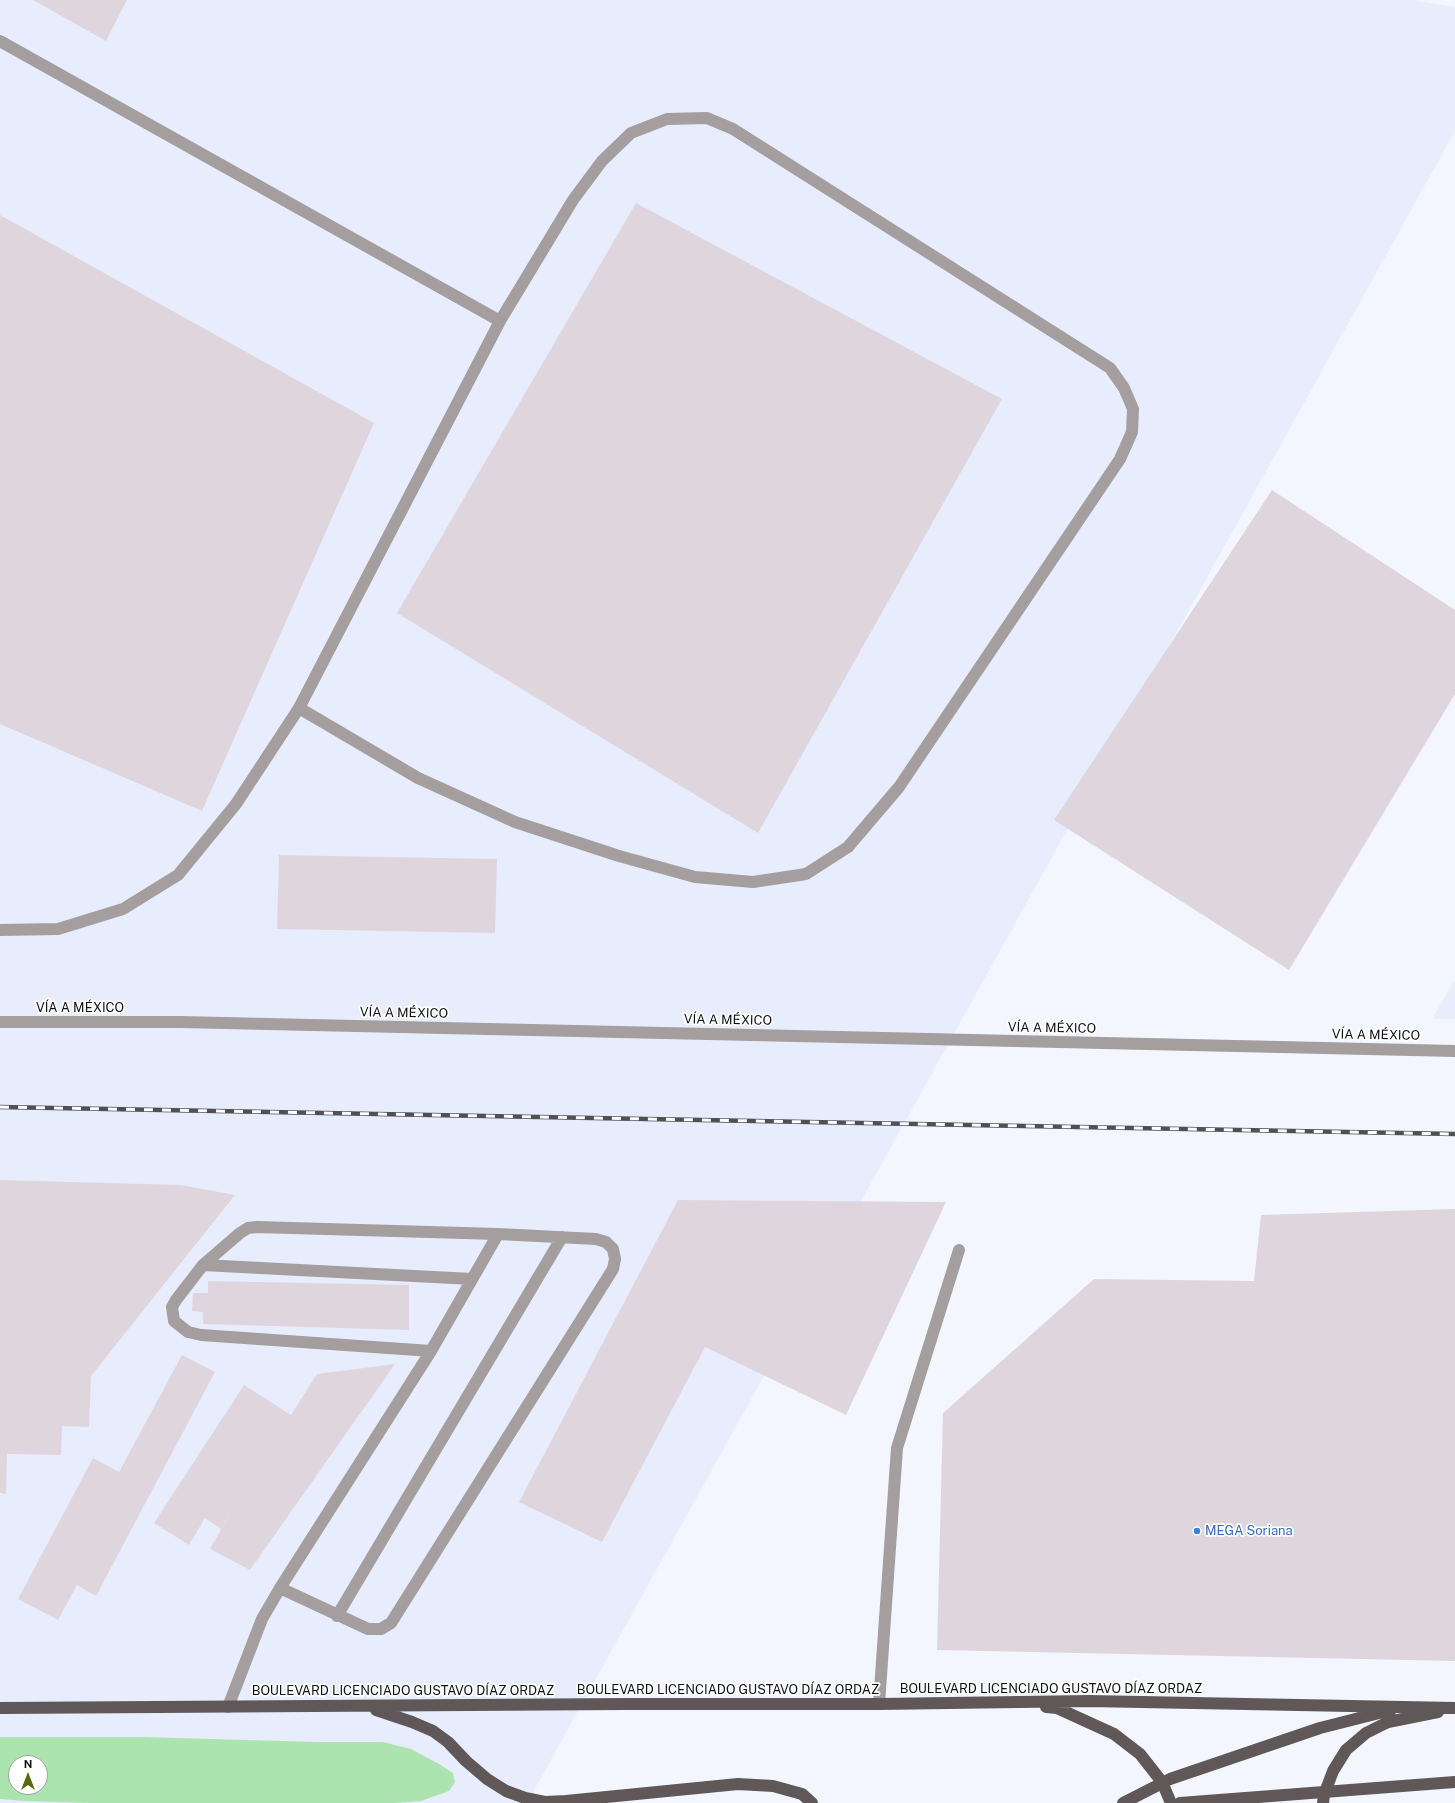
<!DOCTYPE html>
<html>
<head>
<meta charset="utf-8">
<style>
	body { margin:0 }
	#map { position:relative; width:1455px; height:1803px; overflow:hidden; background:#f3f6fe; font-family:"Public Sans",sans-serif }
	canvas { display:block }
	.north { position:absolute; left:8px; top:1755px; width:40px; height:40px; box-sizing:border-box; background:#fff; border:1px solid #a0a0a1; border-radius:50%; rotate:0deg; font-size:11px; font-weight:700; line-height:16px; text-align:center; color:#111215 }
	.north::after { content:''; display:block; margin:auto; width:14px; height:18px; background:#58660c; clip-path:polygon(50% 0,100% 100%,50% 72%,0 100%) }
</style>
</head>
<body>
<div id="map">
<canvas width="1455" height="1803"></canvas>
<div class="north">N</div>
</div>
<script>
const context = document.querySelector('canvas').getContext('2d');
context.lineJoin = 'round';
function paint(path, color) { context.fillStyle = color; context.fill(path, 'evenodd'); }
const toPath = rows => new Path2D(rows.map(r => 'M' + r).join(''));
function strokePath(path, color, width, dash) { context.strokeStyle = color; context.lineWidth = width; context.lineCap = dash ? 'butt' : 'round'; context.setLineDash(dash || []); context.stroke(path); }
function label(font, color, halo, rows, align = 'center') {
  context.font = font + ' "Public Sans",sans-serif'; context.lineWidth = 3.5; context.setLineDash([]); context.textBaseline = 'middle'; context.strokeStyle = halo; context.fillStyle = color; for (const [text, x, y, turn = 0] of rows) {
    context.save(); context.translate(x, y); context.rotate((+turn || 0) * Math.PI / 180); context.textAlign = isNaN(turn) ? turn : align; if (halo) context.strokeText(text, 0, 0); context.fillText(text, 0, 0); context.restore();
  }
}
paint(toPath([
	[0,0,1412,0,1455,7,1455,131,527,1803,0,1803],
	[16,1763,40,1763,40,1787,16,1787],
	[1455,980,1455,1019,1432,1019]
]), '#e8edfe');
paint(toPath([
	[0,1737,142,1737,317,1742,383,1742,411,1749,439,1764,453,1773,455,1782,449,1791,421,1801,395,1803,89,1803,24,1801,0,1799],
	[16,1763,40,1763,40,1787,16,1787]
]), '#ace4af');
paint(toPath([
	[33,0,127,0,106,41],
	[636,203,1002,399,758,833,397,613],
	[0,215,374,423,202,811,0,724],
	[1272,490,1455,610,1455,694,1289,970,1054,820],
	[279,855,497,859,495,933,277,929],
	[0,1180,181,1185,235,1195,91,1376,89,1427,62,1426,61,1455,7,1454,6,1494,0,1493],
	[678,1200,946,1202,846,1415,705,1347,602,1542,519,1502],
	[1455,1209,1455,1661,937,1650,943,1413,1094,1279,1254,1281,1261,1215],
	[208,1281,409,1285,409,1330,203,1324,203,1312,192,1311,193,1293,208,1293],
	[182,1355,215,1372,96,1596,77,1585,58,1620,18,1599,93,1458,119,1472],
	[395,1364,250,1570,210,1549,234,1507,221,1529,205,1518,189,1545,154,1523,244,1385,291,1415,317,1374]
]), '#dfd6dd');
strokePath(toPath([
	[0,41,500,321],
	[0,930,58,929,123,909,178,875,236,804,299,708,500,321,573,200,602,161,631,133,667,119,707,118,733,129,1110,368,1124,388,1133,409,1132,432,1120,459,899,787,848,847,806,874,753,882,695,877,619,856,515,822,418,778,299,708],
	[0,1022,180,1022,1455,1051],
	[203,1265,472,1279],
	[280,1588,368,1629,381,1629,391,1623,613,1269,615,1259,613,1249,606,1242,596,1239,498,1234,257,1227,248,1228,240,1233,203,1265,176,1300,172,1307,174,1321,188,1332,201,1335,431,1351],
	[337,1616,562,1237],
	[879,1704,897,1448,959,1250],
	[228,1707,262,1619,280,1588,431,1351,498,1234]
]), '#a49e9e', 12);
strokePath(toPath([
	[1046,1707,1057,1708,1114,1734,1140,1754,1162,1782,1171,1803],
	[0,1708,625,1704,879,1704,1089,1701,1455,1708],
	[376,1710,412,1722,433,1731,448,1742,466,1761,487,1779,506,1791,525,1798,545,1802,566,1801,738,1784,773,1786,802,1794,812,1803],
	[1123,1803,1170,1779,1320,1728,1391,1710],
	[1323,1803,1324,1795,1333,1771,1346,1750,1366,1733,1388,1722,1438,1712]
]), '#605858', 12);
const rail = toPath([
	[0,1107,1455,1134]
]);
strokePath(rail, '#4e5054', 4.5);
strokePath(rail, '#fff', 3, [9]);
strokePath(toPath([
	[1180,1803,1455,1782]
]), '#605858', 12);
for (const [x, y, r, color] of [
	[1197,1531,4,"#3f7fe0"]
]) { const dot = new Path2D(); dot.arc(x, y, r, 0, 2 * Math.PI); context.fillStyle = color; context.fill(dot); strokePath(dot, '#fff', 1.5); }
label('13px', '#111215', '#fff', [
	["VÍA A MÉXICO",80,1008],
	["VÍA A MÉXICO",404,1013,1],
	["VÍA A MÉXICO",728,1020,1],
	["VÍA A MÉXICO",1052,1028,1],
	["VÍA A MÉXICO",1376,1035,1],
	["BOULEVARD LICENCIADO GUSTAVO DÍAZ ORDAZ",1051,1689],
	["BOULEVARD LICENCIADO GUSTAVO DÍAZ ORDAZ",728,1690],
	["BOULEVARD LICENCIADO GUSTAVO DÍAZ ORDAZ",403,1691]
]);
label('13px', '#366cbe', '#fff', [
	["MEGA Soriana",1205,1531]
], 'left');
</script>
</body>
</html>
